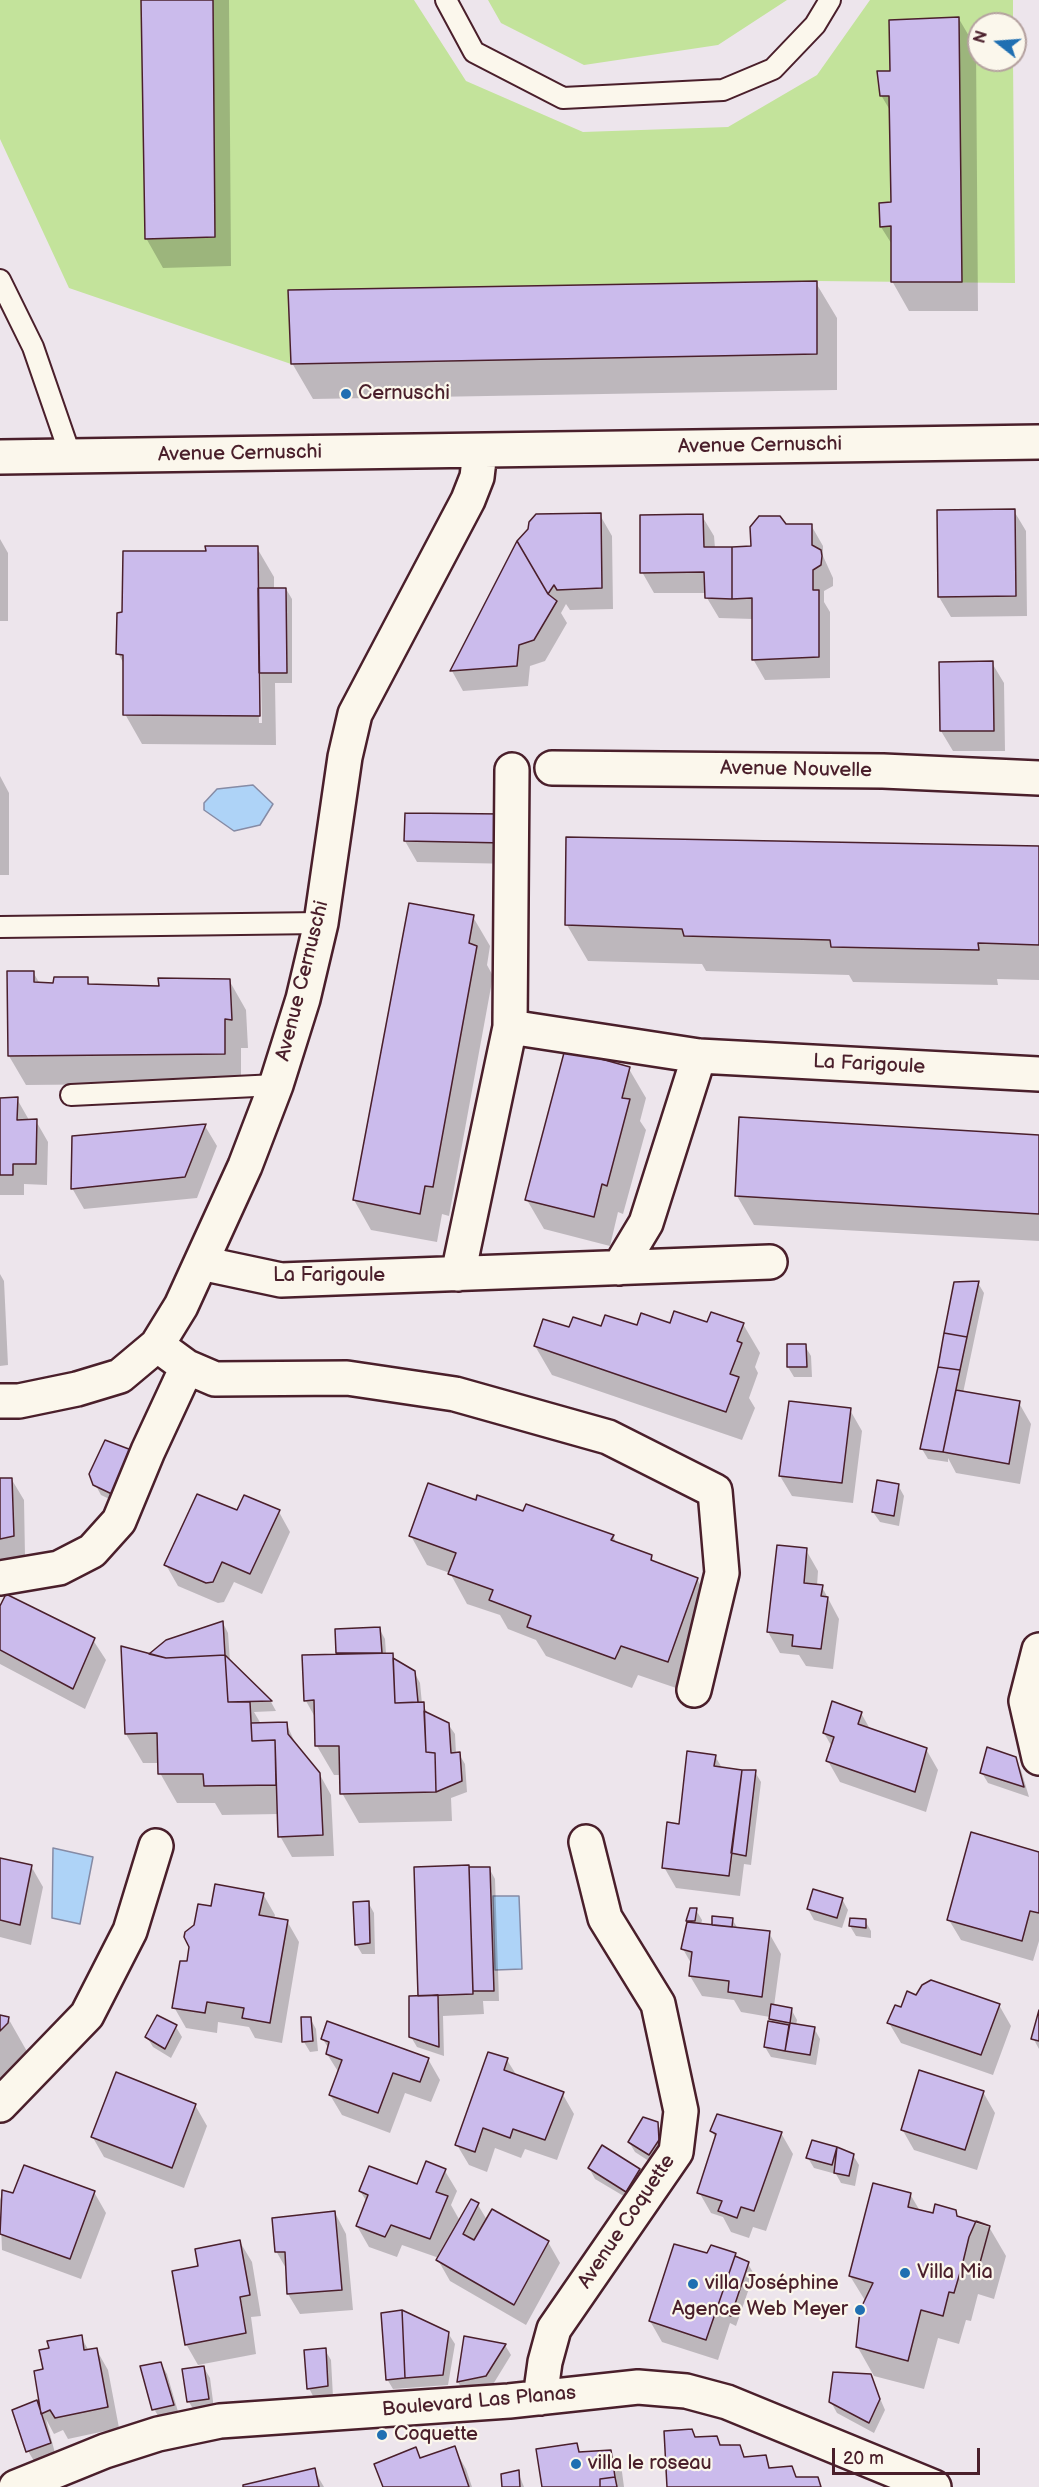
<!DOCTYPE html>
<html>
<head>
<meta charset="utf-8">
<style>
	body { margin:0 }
	#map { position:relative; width:1039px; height:2487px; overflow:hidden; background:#ede5ec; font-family:"Balsamiq Sans",sans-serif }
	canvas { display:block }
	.north { position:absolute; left:967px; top:12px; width:60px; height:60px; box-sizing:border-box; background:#fbf7ec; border:2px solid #b4a19f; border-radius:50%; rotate:287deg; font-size:16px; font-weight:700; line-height:24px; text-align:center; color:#4a1f2b }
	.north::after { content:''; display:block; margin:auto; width:21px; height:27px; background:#1f6fb2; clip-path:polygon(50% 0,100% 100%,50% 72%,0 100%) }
	.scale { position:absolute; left:832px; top:2448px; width:148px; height:27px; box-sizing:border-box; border:3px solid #4a1f2b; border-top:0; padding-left:8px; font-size:18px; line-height:21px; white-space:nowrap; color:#4a1f2b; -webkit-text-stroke:4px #fbf7ec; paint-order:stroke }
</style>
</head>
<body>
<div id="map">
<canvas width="1039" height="2487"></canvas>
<div class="north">N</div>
<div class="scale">20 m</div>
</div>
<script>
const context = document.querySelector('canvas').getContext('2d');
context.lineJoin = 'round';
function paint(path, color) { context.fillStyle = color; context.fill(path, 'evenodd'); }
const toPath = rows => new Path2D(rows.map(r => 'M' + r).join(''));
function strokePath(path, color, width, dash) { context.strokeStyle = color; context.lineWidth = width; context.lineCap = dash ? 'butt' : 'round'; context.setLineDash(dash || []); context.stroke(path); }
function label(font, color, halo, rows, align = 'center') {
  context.font = font + ' "Balsamiq Sans",sans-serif'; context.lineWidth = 4.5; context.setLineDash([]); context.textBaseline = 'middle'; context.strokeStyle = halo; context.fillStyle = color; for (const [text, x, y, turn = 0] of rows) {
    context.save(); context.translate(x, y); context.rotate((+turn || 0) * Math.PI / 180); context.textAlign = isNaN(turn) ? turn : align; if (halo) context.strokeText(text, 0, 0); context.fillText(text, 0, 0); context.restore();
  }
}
paint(toPath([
	[0,0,414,0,466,81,583,132,728,127,817,75,870,0,1013,0,1013,24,979,24,979,60,1013,60,1015,283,817,281,288,290,291,364,69,288,0,139],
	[488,0,787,0,718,45,584,65,501,23]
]), '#c3e39b');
const water = toPath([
	[253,785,273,804,260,825,234,831,204,810,204,803,217,789,253,785],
	[53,1848,93,1857,80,1924,52,1918,53,1848],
	[493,1896,519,1896,522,1969,495,1970,493,1896]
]);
paint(water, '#aed3f7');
strokePath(water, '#868ba5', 1.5);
paint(toPath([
	[143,0,229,0,231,266,163,268,146,238],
	[959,19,976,48,978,311,909,311,892,281,893,246,881,227,892,204,891,112,881,95,891,73],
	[816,283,837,318,837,390,313,399,292,363],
	[1014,511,1026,531,1027,616,951,617,939,597],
	[600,515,612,536,613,609,570,610,566,604,561,613,567,623,545,661,530,666,528,686,463,691,452,671],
	[702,516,714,536,715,548,753,548,785,526,811,525,823,546,823,556,833,578,833,586,824,591,824,602,830,612,830,678,765,680,753,659,753,619,719,618,707,598,707,593,654,593,642,572],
	[0,539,8,553,8,621,0,621],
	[257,548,274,577,274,589,286,589,292,599,292,683,275,683,276,745,142,744,125,714,125,666,118,653,123,614,208,553],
	[258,670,261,673,262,723,259,723],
	[992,663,1004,683,1005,751,953,751,941,731],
	[0,776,9,793,9,875,0,875],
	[504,816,516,864,417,862,405,841],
	[1039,848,1039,980,997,979,998,985,853,982,849,975,706,971,702,964,588,961,567,925],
	[473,917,490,946,487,965,493,976,449,1216,442,1214,437,1242,371,1230,354,1200],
	[33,972,40,984,55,985,87,979,91,986,161,988,229,980,246,1010,248,1048,241,1048,241,1083,26,1085,9,1056],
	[629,1069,646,1098,640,1121,646,1130,623,1214,618,1212,610,1246,544,1229,527,1200],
	[0,1099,17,1099,29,1120,36,1121,48,1142,47,1185,24,1184,24,1195,0,1195],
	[205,1126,217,1146,197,1198,84,1209,72,1188],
	[1039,1137,1039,1241,754,1225,737,1196],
	[0,1274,4,1281,8,1365,0,1366],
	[978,1283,984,1293,963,1393,1019,1403,1031,1424,1020,1484,956,1473,948,1458,948,1462,928,1459,922,1449],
	[707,1324,743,1324,760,1353,755,1367,758,1373,749,1398,755,1408,742,1440,552,1375,535,1346,569,1329],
	[805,1346,811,1356,812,1377,794,1377,788,1367],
	[850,1410,862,1431,853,1503,792,1496,780,1476],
	[106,1442,122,1505,101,1495,95,1484],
	[0,1480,12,1480,24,1500,25,1556,0,1562],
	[898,1485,904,1496,899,1526,880,1522,873,1512],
	[477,1502,613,1536,617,1544,651,1557,654,1563,697,1579,714,1609,685,1691,638,1675,632,1688,546,1656,536,1640,508,1629,500,1615,467,1604,450,1573,427,1565,411,1536],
	[237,1512,279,1512,290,1532,262,1594,234,1582,224,1602,218,1603,178,1586,166,1565],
	[779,1547,806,1550,818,1571,817,1586,822,1587,839,1619,833,1669,806,1666,799,1655,780,1653,768,1632],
	[0,1610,93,1640,106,1660,85,1709,0,1664],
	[223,1623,228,1633,230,1662,271,1702,276,1711,254,1712,261,1724,286,1723,298,1749,319,1773,331,1795,334,1856,292,1857,280,1836,279,1814,222,1815,215,1803,177,1803,160,1773,160,1763,143,1763,126,1734,150,1655],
	[379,1628,385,1639,386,1654,392,1654,396,1661,414,1672,420,1683,422,1704,429,1715,448,1724,455,1734,456,1754,459,1754,465,1764,467,1792,451,1798,452,1821,359,1823,342,1793,341,1775,334,1775,317,1746,316,1719,306,1701,339,1656,337,1653],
	[861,1713,870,1729,926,1749,938,1770,926,1812,840,1782,828,1761,832,1747,824,1733],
	[715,1756,722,1768,755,1772,761,1782,751,1865,744,1864,740,1896,676,1888,664,1867,680,1826],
	[1015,1759,1021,1770,1029,1797,988,1783,982,1773],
	[1039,1854,1039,1941,1033,1961,961,1940,949,1920],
	[0,1859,31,1866,43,1887,31,1945,0,1937],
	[489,1868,495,1879,499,2001,483,2001,484,2014,443,2016,444,2056,417,2047,411,2037,420,1997,469,1869],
	[263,1894,275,1915,274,1919,287,1921,299,1942,282,2043,255,2038,249,2027,218,2022,217,2033,186,2028,174,2007,188,1963,212,1908],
	[842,1899,848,1910,842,1928,814,1920,808,1909],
	[368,1902,374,1913,375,1954,362,1954,356,1944],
	[696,1910,702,1920,701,1925,715,1927,732,1919,738,1929,769,1933,781,1954,774,2006,791,2009,797,2020,796,2025,814,2028,820,2039,816,2065,771,2057,765,2047,773,2023,770,2017,741,2012,734,2000,702,1996,690,1976,692,1965,683,1949,690,1924,688,1921],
	[865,1921,871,1931,871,1938,856,1936,850,1926],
	[917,1997,999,2005,1011,2026,993,2075,901,2043,889,2023,902,2009],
	[1039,2016,1039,2049,1033,2038],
	[0,2017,8,2018,33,2062,0,2098],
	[158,2017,176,2027,182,2037,171,2058,153,2047,147,2037],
	[310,2018,316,2029,318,2051,310,2052,304,2042,302,2019],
	[322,2038,428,2059,440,2080,431,2102,405,2093,390,2133,342,2115,330,2095,339,2073,327,2054,329,2049],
	[507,2060,517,2076,562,2093,574,2114,557,2160,525,2149,521,2158,495,2148,487,2172,469,2165,457,2145],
	[983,2092,995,2113,977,2170,914,2150,902,2129],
	[195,2105,207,2126,184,2188,104,2157,92,2136],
	[657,2123,663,2134,664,2151,655,2165,635,2152,629,2142],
	[712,2131,781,2133,793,2154,766,2231,753,2227,749,2238,731,2232,723,2217,711,2213,699,2192,716,2139],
	[813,2142,853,2155,859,2165,855,2186,841,2183,836,2174,814,2168,808,2158],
	[589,2168,639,2170,645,2181,632,2201,595,2179],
	[445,2171,457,2191,451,2205,460,2221,478,2205,487,2220,548,2242,560,2263,526,2325,450,2281,438,2260,439,2258,402,2245,397,2257,369,2247,357,2226,367,2202,360,2191,418,2186],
	[3,2191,14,2195,94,2192,106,2213,81,2279,2,2250,0,2200],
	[910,2194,920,2211,934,2214,955,2211,959,2218,989,2227,1006,2256,994,2299,978,2294,971,2321,966,2320,959,2344,938,2338,924,2389,874,2376,857,2346,866,2302,850,2276],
	[335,2213,346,2234,353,2310,300,2314,288,2294,287,2270,276,2251],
	[240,2242,252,2262,261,2316,251,2317,256,2354,198,2365,186,2344,200,2267],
	[735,2254,737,2259,748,2264,754,2274,736,2326,730,2323,718,2360,662,2342,650,2321,707,2255],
	[448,2333,455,2344,448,2385,393,2389,387,2379],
	[81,2337,89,2351,96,2349,108,2370,119,2428,68,2439,63,2430,54,2434,46,2419,55,2453,34,2461,28,2451,36,2402,42,2412,45,2370],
	[465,2338,505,2345,511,2355,492,2386,464,2392,458,2382],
	[325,2350,331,2360,333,2397,314,2398,309,2388],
	[161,2364,167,2374,179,2415,160,2419,154,2409],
	[204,2368,210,2378,214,2409,195,2412,189,2402],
	[870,2375,885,2410,874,2433,837,2413,831,2402],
	[576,2445,581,2454,610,2451,622,2472,624,2487,543,2487],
	[454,2448,466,2469,472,2487,385,2487,415,2449,422,2459],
	[314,2470,324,2487,245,2487],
	[518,2472,524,2487,503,2487]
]), '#0003');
const building = toPath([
	[141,0,213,0,215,237,145,239,141,0],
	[959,17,962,282,891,282,891,226,880,227,879,203,891,202,889,96,880,96,877,71,890,71,889,20,959,17],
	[817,281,817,354,291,364,288,290,817,281],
	[1015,509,1016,596,938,597,937,510,1015,509],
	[601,513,602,588,557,590,554,585,548,594,517,541,528,529,529,522,536,514,601,513],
	[703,514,704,547,732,547,732,599,705,598,704,572,640,573,640,515,703,514],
	[759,516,780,516,786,524,812,524,812,545,821,550,822,556,821,565,813,570,813,590,819,590,819,657,752,660,752,598,732,599,732,547,751,546,750,527,759,516],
	[517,541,548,594,557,601,534,640,519,645,517,666,450,671,517,541],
	[205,546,258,546,260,716,123,715,123,655,116,654,117,613,122,612,123,551,206,551,205,546],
	[258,588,286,588,287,673,259,673,258,588],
	[993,661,994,731,940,731,939,662,993,661],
	[405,813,504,814,505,843,404,841,405,813],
	[566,837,1039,846,1039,945,978,943,979,950,831,947,830,940,684,936,682,929,565,925,566,837],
	[409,903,474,915,469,943,477,946,433,1187,425,1186,420,1214,353,1200,409,903],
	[7,971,34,971,34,982,53,983,54,977,88,977,88,984,159,986,158,978,230,979,232,1020,225,1019,225,1054,8,1056,7,971],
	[565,1049,630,1067,622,1098,630,1099,607,1186,602,1184,594,1217,525,1200,565,1049],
	[18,1097,17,1120,37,1119,36,1164,13,1164,13,1175,0,1175,0,1098,18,1097],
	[739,1117,1039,1135,1039,1214,735,1196,739,1117],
	[206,1124,185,1177,71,1189,72,1136,206,1124],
	[979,1281,967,1337,944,1333,954,1282,979,1281],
	[674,1311,707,1322,711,1312,744,1323,737,1341,742,1343,730,1374,739,1377,726,1412,534,1346,543,1319,569,1327,573,1317,601,1326,605,1315,637,1325,641,1313,670,1323,674,1311],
	[944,1333,967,1337,960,1370,938,1367,944,1333],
	[787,1344,806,1344,807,1367,787,1367,787,1344],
	[938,1367,960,1370,943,1452,920,1449,938,1367],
	[956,1390,1020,1401,1009,1464,943,1452,956,1390],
	[789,1401,851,1408,842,1483,779,1476,789,1401],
	[105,1440,134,1451,116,1496,93,1485,89,1474,105,1440],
	[0,1478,12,1478,14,1536,0,1539,0,1478],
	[877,1480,899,1484,894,1516,872,1512,877,1480],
	[428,1483,476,1500,477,1495,523,1511,526,1504,614,1535,611,1540,652,1555,651,1560,698,1578,668,1662,621,1646,615,1659,527,1627,531,1616,489,1600,493,1590,448,1574,456,1553,409,1536,428,1483],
	[197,1494,237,1510,244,1495,280,1510,250,1574,222,1562,213,1582,206,1583,164,1565,197,1494],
	[777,1545,807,1548,804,1583,823,1585,821,1596,828,1597,821,1649,792,1646,793,1635,767,1632,777,1545],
	[6,1594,95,1638,73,1689,0,1650,0,1606,6,1594],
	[223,1621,225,1655,166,1658,149,1654,166,1640,223,1621],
	[380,1627,382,1653,336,1653,335,1629,380,1627],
	[121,1646,166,1658,225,1655,228,1702,250,1702,252,1741,275,1740,276,1785,204,1786,203,1774,158,1774,157,1733,125,1734,121,1646],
	[393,1653,395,1703,424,1702,426,1752,435,1753,436,1792,340,1794,339,1746,315,1746,314,1700,304,1701,302,1655,393,1653],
	[225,1655,272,1701,228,1702,225,1655],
	[393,1658,415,1671,418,1702,395,1703,393,1658],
	[832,1701,862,1712,858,1724,927,1748,915,1792,826,1761,834,1737,823,1733,832,1701],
	[424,1711,449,1723,451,1753,460,1752,462,1781,436,1792,435,1753,426,1752,424,1711],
	[287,1722,288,1734,320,1773,323,1835,278,1837,275,1740,252,1741,251,1723,287,1722],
	[987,1747,1016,1757,1024,1787,980,1773,987,1747],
	[687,1751,716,1755,714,1766,742,1770,729,1876,662,1868,667,1822,679,1824,687,1751],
	[742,1770,756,1770,746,1856,731,1853,742,1770],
	[971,1832,1039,1852,1039,1913,1030,1911,1022,1941,947,1920,971,1832],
	[0,1858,32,1865,20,1925,0,1920,0,1858],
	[469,1865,473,1994,418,1996,414,1867,469,1865],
	[469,1867,490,1867,494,1991,473,1991,469,1867],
	[215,1884,264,1893,259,1915,288,1920,270,2023,242,2018,244,2008,207,2002,205,2013,172,2008,180,1961,187,1961,189,1947,184,1937,185,1932,194,1925,198,1904,211,1906,215,1884],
	[813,1889,843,1898,837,1918,807,1909,813,1889],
	[369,1901,370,1943,355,1945,353,1902,369,1901],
	[690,1908,697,1908,695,1921,686,1921,690,1908],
	[712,1916,733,1918,732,1927,712,1925,712,1916],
	[850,1918,866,1919,866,1928,849,1926,850,1918],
	[687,1922,770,1931,762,1997,728,1992,729,1981,689,1976,692,1952,681,1949,687,1922],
	[931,1980,1000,2004,981,2055,887,2023,895,2005,901,2007,907,1991,916,1995,922,1985,931,1980],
	[438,1995,439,2047,409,2037,409,1996,438,1995],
	[771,2004,792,2008,790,2023,769,2019,771,2004],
	[1039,2010,1039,2041,1031,2039,1039,2010],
	[0,2015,9,2017,8,2023,0,2031,0,2015],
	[157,2015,177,2025,165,2049,145,2037,157,2015],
	[301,2017,311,2017,313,2041,302,2042,301,2017],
	[327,2021,429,2058,420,2082,393,2073,378,2113,329,2095,342,2060,326,2054,329,2042,321,2039,327,2021],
	[768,2021,789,2025,785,2051,764,2047,768,2021],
	[790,2023,815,2027,810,2055,785,2051,790,2023],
	[488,2052,508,2058,504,2070,564,2092,545,2140,513,2129,510,2138,483,2128,475,2152,455,2145,488,2052],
	[919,2070,984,2091,965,2150,901,2130,919,2070],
	[116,2072,196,2104,172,2168,91,2137,116,2072],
	[717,2114,782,2132,754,2211,741,2207,737,2218,718,2211,722,2201,697,2193,716,2134,710,2131,717,2114],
	[643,2117,658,2122,659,2140,649,2155,628,2142,643,2117],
	[812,2140,837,2147,832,2165,806,2158,812,2140],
	[602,2145,640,2169,626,2192,588,2168,602,2145],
	[837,2147,854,2154,849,2176,834,2173,837,2147],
	[426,2161,446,2169,436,2192,448,2196,430,2239,391,2225,385,2237,356,2226,368,2195,359,2191,369,2166,417,2184,426,2161],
	[24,2165,95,2191,70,2259,0,2234,2,2190,13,2193,24,2165],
	[873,2183,911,2193,908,2207,933,2213,935,2204,956,2210,957,2216,990,2226,978,2270,962,2266,954,2293,949,2292,943,2316,921,2310,908,2361,856,2347,860,2310,873,2283,849,2276,873,2183],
	[471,2199,479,2203,463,2234,474,2240,492,2209,549,2241,514,2305,436,2260,471,2199],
	[335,2211,342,2290,287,2294,285,2252,275,2252,272,2218,335,2211],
	[976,2221,990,2226,978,2270,962,2266,969,2237,976,2221],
	[240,2240,250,2295,240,2297,246,2333,185,2345,172,2271,198,2266,195,2249,240,2240],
	[674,2244,707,2253,711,2245,736,2253,706,2340,649,2321,674,2244],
	[735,2256,749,2262,731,2316,716,2311,735,2256],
	[402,2310,405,2378,386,2380,381,2313,402,2310],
	[402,2310,449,2332,443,2375,405,2378,402,2310],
	[82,2335,84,2350,97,2348,108,2407,55,2418,50,2410,41,2414,34,2371,43,2369,39,2350,49,2348,47,2341,82,2335],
	[464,2336,506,2344,486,2376,457,2382,464,2336],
	[326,2348,328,2386,307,2389,304,2350,326,2348],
	[161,2362,174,2405,152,2410,140,2366,161,2362],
	[204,2366,209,2399,187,2402,182,2369,204,2366],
	[833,2372,871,2374,880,2399,869,2423,829,2402,833,2372],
	[37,2400,51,2443,26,2452,12,2410,37,2400],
	[692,2429,695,2437,717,2436,720,2445,740,2445,744,2457,766,2455,769,2468,792,2466,796,2477,818,2477,821,2487,667,2487,664,2431,692,2429],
	[577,2443,579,2452,611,2450,615,2477,600,2479,600,2487,542,2487,536,2449,577,2443],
	[455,2446,469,2487,383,2487,374,2464,416,2447,420,2458,455,2446],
	[315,2468,319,2487,243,2487,243,2485,315,2468],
	[519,2470,520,2487,502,2487,501,2474,519,2470],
	[615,2477,617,2487,600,2487,600,2479,615,2477]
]);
paint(building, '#cbbbec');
strokePath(building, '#4a1f2b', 1.5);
const service = toPath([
	[446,0,474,52,563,98,723,90,773,69,815,25,830,0],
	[0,280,33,347,71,457],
	[0,927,321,923],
	[71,1095,276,1085]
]);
const minor = toPath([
	[0,457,1039,442],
	[552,768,883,771,1039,778],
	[510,1027,512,770],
	[201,1263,281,1280,770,1262],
	[619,1268,646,1223,699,1056],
	[458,1274,510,1027,699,1056,1039,1074],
	[157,1345,187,1367,215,1379,347,1378,455,1394,608,1437,715,1491,722,1573,694,1690],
	[0,1401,19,1401,77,1389,120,1376,157,1345,181,1306,245,1166,276,1085,303,999,321,923,345,757,355,714,468,500,477,477,480,451],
	[0,1578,59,1568,92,1551,119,1521,148,1451,187,1367],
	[1039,1650,1026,1701,1039,1758],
	[0,2105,87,2015,130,1931,156,1846],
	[540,2398,545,2362,554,2329,676,2152,681,2111,658,2004,605,1918,586,1842],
	[16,2487,105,2451,158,2434,220,2421,509,2401,638,2387,686,2391,727,2402,934,2487]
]);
strokePath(service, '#4a1f2b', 24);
strokePath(minor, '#4a1f2b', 38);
strokePath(service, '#fbf7ec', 20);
strokePath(minor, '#fbf7ec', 33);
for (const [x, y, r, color] of [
	[346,394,6,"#1f6fb2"],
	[905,2273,6,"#1f6fb2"],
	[693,2284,6,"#1f6fb2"],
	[860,2310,6,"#1f6fb2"],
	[382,2435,6,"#1f6fb2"],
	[576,2464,6,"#1f6fb2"]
]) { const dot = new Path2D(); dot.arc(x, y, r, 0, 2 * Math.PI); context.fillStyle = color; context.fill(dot); strokePath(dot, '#fbf7ec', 2); }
label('20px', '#4a1f2b', '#fbf7ec', [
	["Cernuschi",358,394],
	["Villa Mia",917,2273],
	["villa Joséphine",705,2284],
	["Agence Web Meyer",848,2310,"right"],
	["Coquette",394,2435],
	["villa le roseau",588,2464]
], 'left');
label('20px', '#4a1f2b', '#fbf7ec', [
	["Avenue Cernuschi",760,446,-1],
	["Avenue Cernuschi",240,454,-1],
	["Avenue Nouvelle",796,770,1],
	["Avenue Cernuschi",303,981,-76],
	["La Farigoule",869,1065,3],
	["La Farigoule",329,1276],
	["Avenue Coquette",627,2222,-56],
	["Boulevard Las Planas",479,2402,-5]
]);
</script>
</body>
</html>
